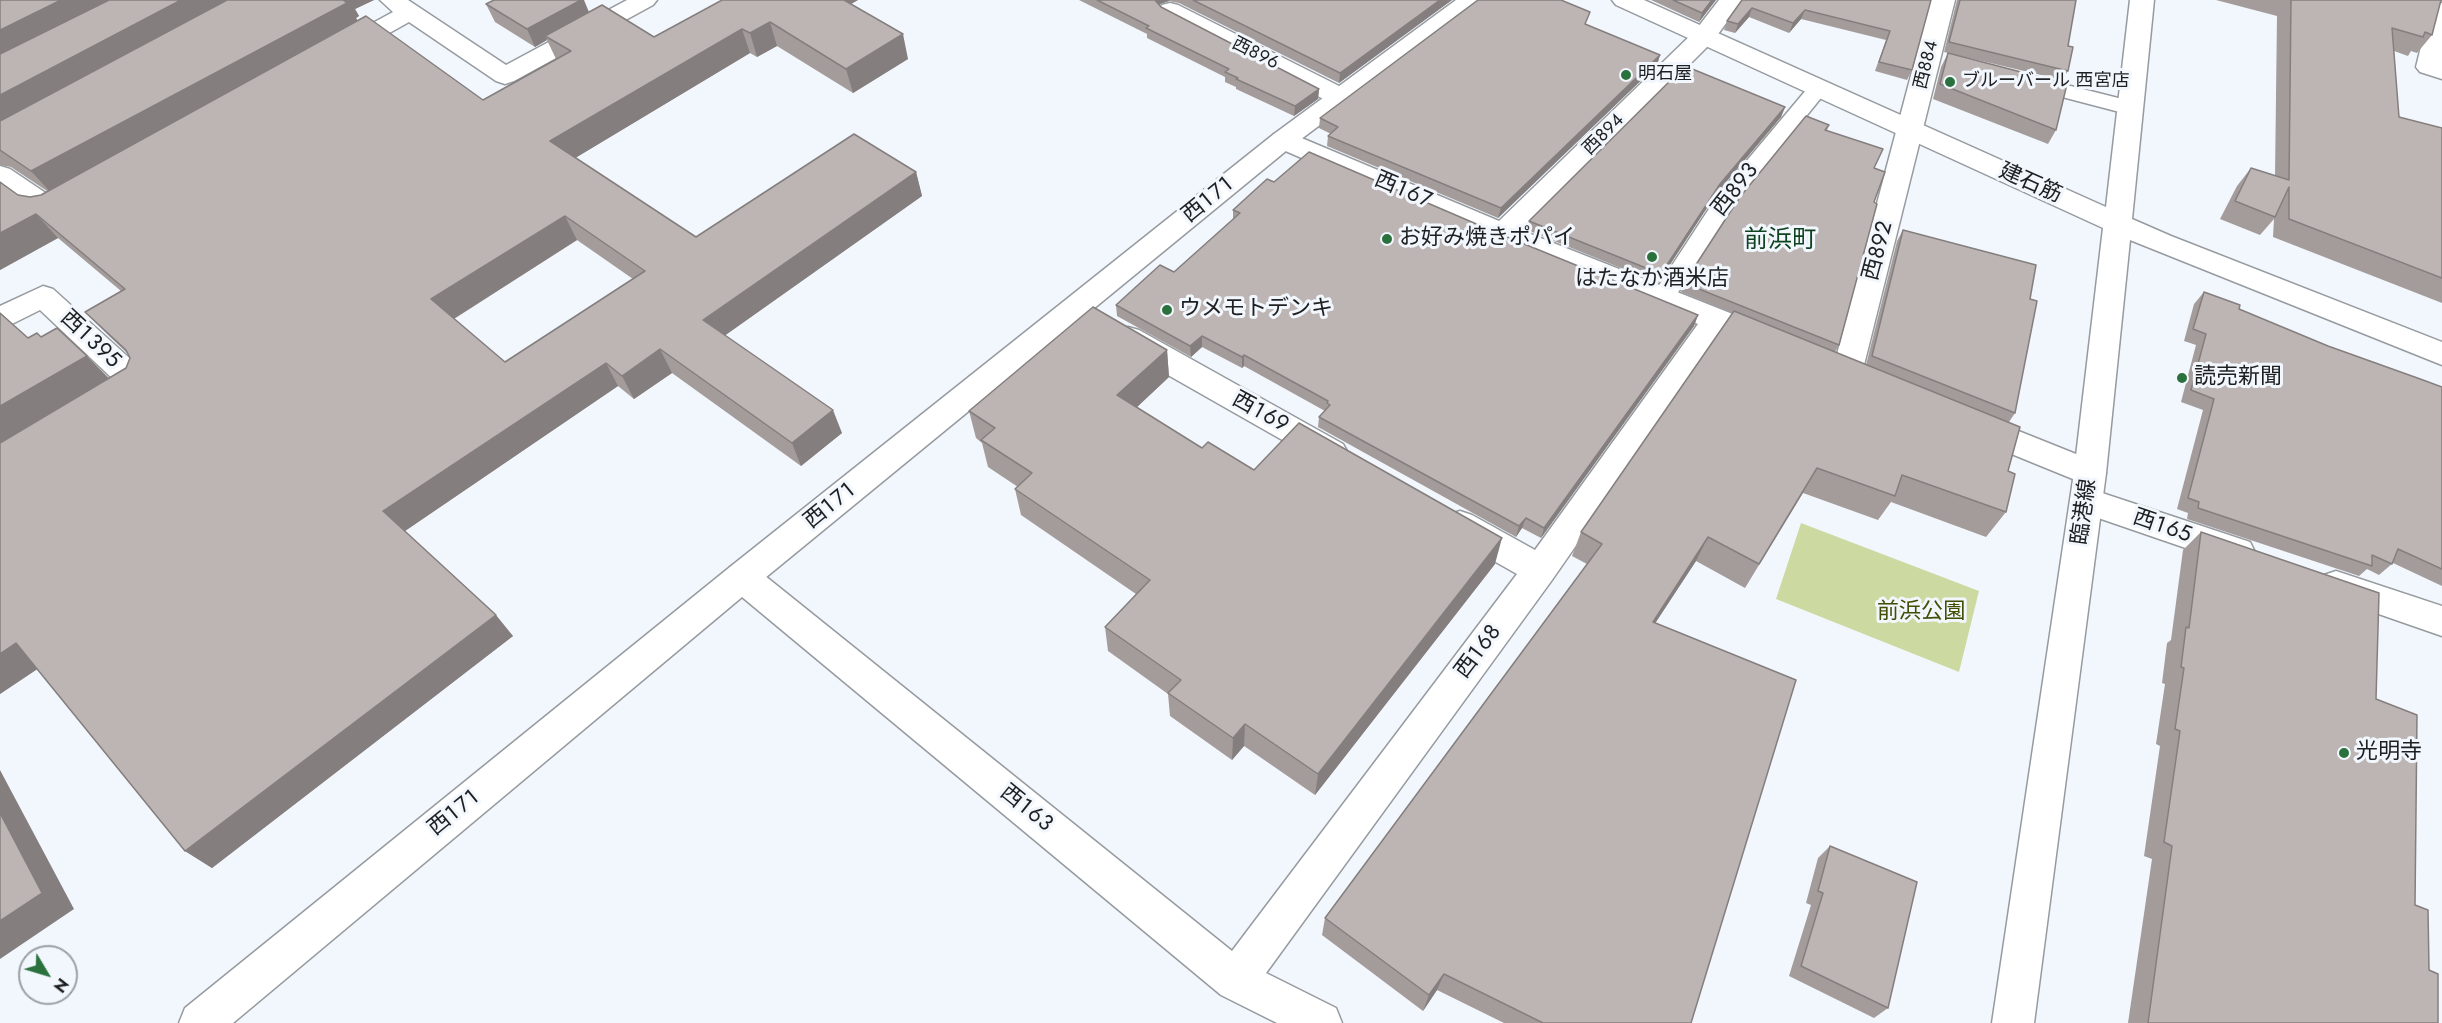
<!DOCTYPE html>
<html>
<head>
<meta charset="utf-8">
<style>
	body { margin:0 }
	#map { position:relative; width:2442px; height:1023px; overflow:hidden; background:#f2f7fd; font-family:Jost,sans-serif }
	canvas { display:block }
	.north { position:absolute; left:18px; top:945px; width:60px; height:60px; box-sizing:border-box; background:#f2f7fd; border:2px solid #9da1a5; border-radius:50%; rotate:128deg; font-size:16px; font-weight:700; line-height:24px; text-align:center; color:#1d1f21 }
	.north::after { content:''; display:block; margin:auto; width:21px; height:27px; background:#2a713e; clip-path:polygon(50% 0,100% 100%,50% 72%,0 100%) }
</style>
</head>
<body>
<div id="map">
<canvas width="2442" height="1023"></canvas>
<div class="north">N</div>
</div>
<script>
const context = document.querySelector('canvas').getContext('2d');
context.lineJoin = 'round';
function paint(path, color) { context.fillStyle = color; context.fill(path, 'evenodd'); }
const toPath = rows => new Path2D(rows.map(r => 'M' + r).join(''));
function strokePath(path, color, width, dash) { context.strokeStyle = color; context.lineWidth = width; context.lineCap = dash ? 'butt' : 'round'; context.setLineDash(dash || []); context.stroke(path); }
function label(font, color, halo, rows, align = 'center') {
  context.font = font + ' Jost,"Noto Sans JP",sans-serif'; context.lineWidth = 6; context.setLineDash([]); context.textBaseline = 'middle'; context.strokeStyle = halo; context.fillStyle = color; for (const [text, x, y, turn = 0] of rows) {
    context.save(); context.translate(x, y); context.rotate((+turn || 0) * Math.PI / 180); context.textAlign = isNaN(turn) ? turn : align; if (halo) context.strokeText(text, 0, 0); context.fillText(text, 0, 0); context.restore();
  }
}
paint(toPath([
	[1801,523,1979,591,1959,672,1776,599]
]), '#ccdaa1');
const lane = toPath([
	[2031,76,2138,103,2142,108,2138,113,2131,115,2024,87,2021,82,2024,77,2031,76],
	[1819,82,1826,83,1829,88,1734,205,1670,305,1662,308,1654,305,1650,299,1654,293,1718,195,1812,83,1819,82]
]);
const street = toPath([
	[380,0,408,0,506,65,627,0,657,0,653,5,514,81,505,84,496,81,409,22,352,54,343,56,334,54,331,49,334,44,393,12,380,0],
	[1719,0,1743,0,1713,41,1523,231,1778,332,1782,340,1778,348,1767,351,1723,334,1552,580,1266,973,1336,1008,1342,1023,1277,1023,1221,995,730,587,725,577,730,567,742,563,754,567,1232,951,1517,574,1448,535,1443,525,1448,515,1460,511,1472,515,1535,550,1698,324,1493,241,1274,146,1270,140,1274,134,1283,132,1292,134,1499,221,1695,31,1719,0],
	[1931,0,1955,0,1862,373,1858,381,1847,384,1836,381,1832,373,1931,0],
	[1170,3,1178,5,1349,91,1353,97,1349,103,1340,105,1331,103,1162,15,1158,10,1162,5,1170,3],
	[2442,3,2442,79,2420,72,2416,67,2430,10,2434,5,2442,3],
	[0,166,10,169,53,198,70,192,80,194,84,201,80,208,62,217,52,219,42,217,0,188,0,166],
	[43,286,53,289,147,374,151,382,147,390,123,404,112,408,101,404,97,396,101,388,114,380,40,310,0,330,0,306,43,286],
	[1128,327,1139,330,1343,444,1348,453,1343,462,1332,466,1321,462,1117,346,1113,338,1117,330,1128,327],
	[1976,414,2101,464,2106,473,2101,482,2090,486,1965,435,1960,426,1965,417,1976,414],
	[2087,488,2250,542,2255,552,2250,562,2238,566,2075,510,2071,501,2075,492,2087,488],
	[2336,571,2442,606,2442,636,2324,595,2319,585,2324,575,2336,571]
]);
const secondary = toPath([
	[1456,0,1483,0,1479,5,1292,146,754,587,233,1023,179,1023,185,1008,730,567,1274,134,1456,0],
	[1612,0,1644,0,2106,207,2130,0,2154,0,2132,219,2171,236,2442,342,2442,365,2130,240,2106,473,2034,1023,1992,1023,2074,473,2103,228,1616,5,1612,0]
]);
strokePath(lane, '#969ba0', 3);
strokePath(street, '#969ba0', 3);
strokePath(secondary, '#969ba0', 3);
paint(lane, '#fff');
paint(street, '#fff');
paint(secondary, '#fff');
paint(toPath([
	[0,0,374,0,355,9,359,16,356,18,358,21,483,100,556,59,547,40,535,47,495,22,486,4,589,12,654,37,722,0,858,0,851,4,908,59,853,93,777,46,757,57,750,53,575,158,696,237,916,172,922,196,725,335,842,433,801,466,672,373,634,399,618,386,405,531,513,636,212,868,185,851,37,669,0,694,0,313,28,338,41,337,87,356,109,378,126,368,130,358,129,355,108,335,85,312,121,291,58,238,0,270,0,182,18,195,30,197,41,195,47,191,11,167,0,165],
	[577,240,633,279,505,362,454,319],
	[1079,0,1452,0,1339,83,1179,3,1169,1,1160,4,1159,5,1161,7,1319,89,1318,99,1294,116,1236,89,1236,87,1225,82,1225,77,1147,38,1147,34],
	[1651,0,1716,0,1699,22],
	[1742,0,1931,0,1912,70,1907,80,1875,71,1886,40,1801,19,1789,33,1749,17,1735,33,1724,30,1727,21],
	[1957,0,2076,0,2068,46,2068,71,2062,80,1944,52],
	[2216,0,2442,0,2442,1,2440,2,2432,35,2417,53,2411,51,2408,56,2394,51,2399,117,2442,128,2442,303,2273,237,2274,219,2260,235,2220,219,2237,186,2251,168,2275,176,2277,16],
	[1586,25,1660,55,1657,65,1498,218,1327,146,1328,136,1331,134,1319,128,1320,118],
	[1948,53,2056,130,2048,144,1933,99,1941,67],
	[1785,107,1781,117,1716,194,1658,283,1527,230,1529,221],
	[1829,125,1827,130,1874,168,1874,202,1839,345,1835,352,1866,365,1897,241,1903,230,2030,299,2015,413,2009,422,2008,471,2006,512,1986,537,1891,502,1878,520,1803,493,1745,588,1696,561,1655,623,1691,1023,1504,1023,1437,990,1423,1011,1322,935,1325,918,1587,564,1572,556,1581,532,1733,313,1681,292,1684,283],
	[1274,182,1495,232,1698,315,1694,326,1541,538,1522,528,1516,537,1318,427,1319,417,1325,411,1244,366,1242,368,1202,347,1191,357,1117,316,1116,305,1174,272,1233,219,1233,210],
	[2204,292,2239,309,2328,346,2442,387,2442,586,2393,563,2379,575,2367,569,2359,576,2187,519,2188,513,2177,509,2203,410,2181,402,2196,345,2184,341,2194,304],
	[1167,350,1169,377,1137,407,1202,448,1254,470,1495,564,1315,795,1244,746,1232,760,1170,716,1168,694,1108,651,1105,627,1136,594,1021,515,1015,489,1018,487,988,467,982,443,976,438,969,411],
	[2201,532,2376,699,2415,905,2429,970,2438,1023,2128,1023,2152,859,2144,856,2160,746,2156,744,2165,684,2162,683,2167,643,2171,640,2183,550],
	[1830,846,1888,1008,1874,1018,1789,976,1811,905,1806,903,1818,858]
]), '#a39c9b');
paint(toPath([
	[61,0,129,0,0,64,0,30],
	[181,0,243,0,0,130,0,95],
	[340,0,374,0,355,9,359,16,356,18,361,27,53,195,31,171],
	[581,0,584,0,591,17,545,36,547,40,535,47,527,29],
	[830,0,858,0,833,14],
	[1155,0,1169,0,1169,1,1160,4,1156,10],
	[1440,0,1452,0,1339,83,1340,73],
	[1712,0,1716,0,1699,22,1702,13],
	[1752,8,1749,17,1735,33,1738,24],
	[1805,10,1801,19,1789,33,1793,23],
	[770,22,777,46,757,57,750,33],
	[742,29,750,53,562,166,550,141],
	[903,34,908,59,853,93,846,69],
	[1660,55,1657,65,1498,218,1501,208],
	[1319,89,1318,99,1294,116,1295,106],
	[1785,107,1781,117,1716,194,1658,283,1661,274,1720,184],
	[916,172,922,196,713,344,703,320],
	[36,214,58,238,0,270,0,233],
	[565,216,577,240,447,323,431,299],
	[1698,315,1694,326,1541,538,1544,528],
	[1202,336,1202,347,1191,357,1190,346],
	[660,349,672,373,634,399,622,376],
	[1167,350,1169,377,1120,423,1117,395],
	[1244,355,1244,366,1242,368,1242,357],
	[87,356,110,380,0,444,0,406],
	[606,363,618,386,402,533,383,511],
	[833,410,842,433,801,466,792,443],
	[1526,518,1522,528,1516,537,1519,526],
	[1708,537,1696,561,1641,645,1653,622],
	[1502,538,1495,564,1315,795,1318,774],
	[496,615,513,636,212,868,185,851],
	[16,643,45,664,0,694,0,654],
	[1245,724,1244,746,1232,760,1233,738],
	[0,770,74,909,0,959],
	[1444,974,1437,990,1423,1011,1429,995]
]), '#847f7e');
const building = toPath([
	[0,0,61,0,0,30,0,0],
	[109,0,181,0,0,95,0,54,109,0],
	[227,0,343,0,347,3,31,171,0,150,0,121,227,0],
	[494,0,581,0,527,29,486,4,494,0],
	[722,0,844,0,903,34,846,69,770,22,750,33,742,29,550,141,696,237,854,134,916,172,703,320,833,410,792,443,660,349,622,376,606,363,383,511,496,615,185,851,16,643,0,654,0,443,126,368,130,358,126,350,85,312,125,289,36,214,0,233,0,182,18,195,30,197,41,195,366,16,483,100,571,51,545,36,602,5,654,37,722,0],
	[565,216,645,271,505,362,431,299,565,216],
	[1097,0,1155,0,1161,7,1319,89,1295,106,1236,79,1238,78,1225,72,1229,69,1146,28,1149,26,1097,0],
	[1193,0,1440,0,1340,73,1193,0],
	[1478,0,1561,0,1590,12,1585,24,1660,55,1501,208,1328,136,1338,127,1320,118,1478,0],
	[1673,0,1712,0,1702,13,1673,0],
	[1742,0,1931,0,1912,70,1879,62,1890,31,1805,10,1793,23,1752,8,1738,24,1727,21,1742,0],
	[1960,0,2076,0,2068,46,2073,47,2068,71,1949,42,1960,0],
	[2291,0,2441,0,2432,35,2425,32,2423,37,2392,28,2399,117,2442,128,2442,278,2289,219,2289,187,2275,217,2235,201,2251,168,2289,180,2291,0],
	[1948,53,2067,84,2056,130,1940,84,1948,53],
	[1685,66,1785,107,1720,184,1661,274,1529,221,1685,66],
	[1806,116,1829,125,1825,130,1883,149,1874,168,1885,172,1874,202,1877,204,1839,345,1684,283,1740,197,1806,116],
	[1309,152,1495,232,1698,315,1544,528,1526,518,1519,526,1319,417,1330,405,1327,403,1328,401,1244,355,1242,357,1202,336,1190,346,1116,305,1160,265,1174,272,1240,213,1233,210,1267,179,1274,182,1309,152],
	[1903,230,2036,265,2030,299,2037,301,2015,413,1872,356,1903,230],
	[2204,292,2240,305,2239,309,2328,346,2423,380,2442,387,2442,569,2398,549,2392,564,2372,555,2372,566,2198,508,2199,502,2188,498,2214,399,2191,390,2206,334,2193,329,2204,292],
	[1093,307,1167,350,1117,395,1202,448,1208,442,1254,470,1299,423,1502,538,1318,774,1245,724,1233,738,1168,693,1181,680,1105,627,1150,580,1015,489,1032,473,981,440,995,428,969,411,1093,307],
	[1734,311,2020,427,2008,471,2015,474,2006,512,1902,475,1895,496,1817,468,1759,564,1708,537,1653,622,1796,680,1691,1023,1543,1023,1444,974,1429,995,1325,918,1602,544,1581,532,1734,311],
	[0,313,28,338,37,333,41,337,57,328,87,356,0,406,0,313],
	[2201,532,2379,593,2376,699,2417,715,2415,905,2428,910,2429,970,2438,974,2438,1023,2148,1023,2172,846,2164,842,2180,731,2175,729,2184,668,2181,667,2186,627,2189,628,2201,532],
	[0,813,42,893,0,921,0,813],
	[1830,846,1917,882,1888,1008,1801,966,1823,893,1818,891,1830,846]
]);
paint(building, '#bdb5b4');
strokePath(building, '#847f7e', 1.5);
for (const [x, y, r, color] of [
	[1626,75,6,"#2a713e"],
	[1950,82,6,"#2a713e"],
	[1387,239,6,"#2a713e"],
	[1652,257,6,"#2a713e"],
	[1167,310,6,"#2a713e"],
	[2182,378,6,"#2a713e"],
	[2344,753,6,"#2a713e"]
]) { const dot = new Path2D(); dot.arc(x, y, r, 0, 2 * Math.PI); context.fillStyle = color; context.fill(dot); strokePath(dot, '#f2f7fd', 2); }
label('18px', '#1d1f21', '#f2f7fd', [
	["西８９６",1255,54,27],
	["西８８４",1927,65,-76],
	["西８９４",1604,135,-45]
]);
label('18px', '#1d1f21', '#f2f7fd', [
	["明石屋",1638,75],
	["ブルーバール 西宮店",1962,82]
], 'left');
label('22px', '#1d1f21', '#f2f7fd', [
	["建石筋",2030,184,24],
	["西８９３",1736,190,-52],
	["西１６７",1403,191,23],
	["西１７１",1209,200,-39],
	["西８９２",1879,251,-75],
	["西１３９５",90,340,43],
	["西１６９",1260,413,29],
	["西１７１",831,506,-39],
	["臨港線",2085,512,-82],
	["西１６５",2162,527,19],
	["西１６８",1479,652,-53],
	["西１６３",1026,809,39],
	["西１７１",455,813,-39]
]);
label('22px', '#1d1f21', '#f2f7fd', [
	["お好み焼きポパイ",1399,239],
	["はたなか酒米店",1652,280,"center"],
	["ウメモトデンキ",1179,310],
	["読売新聞",2194,378],
	["光明寺",2356,753]
], 'left');
label('22px', '#424d05', '#f2f7fd', [
	["前浜公園",1921,613]
]);
label('24px', '#0f421f', '#f2f7fd', [
	["前浜町",1780,241]
]);
</script>
</body>
</html>
